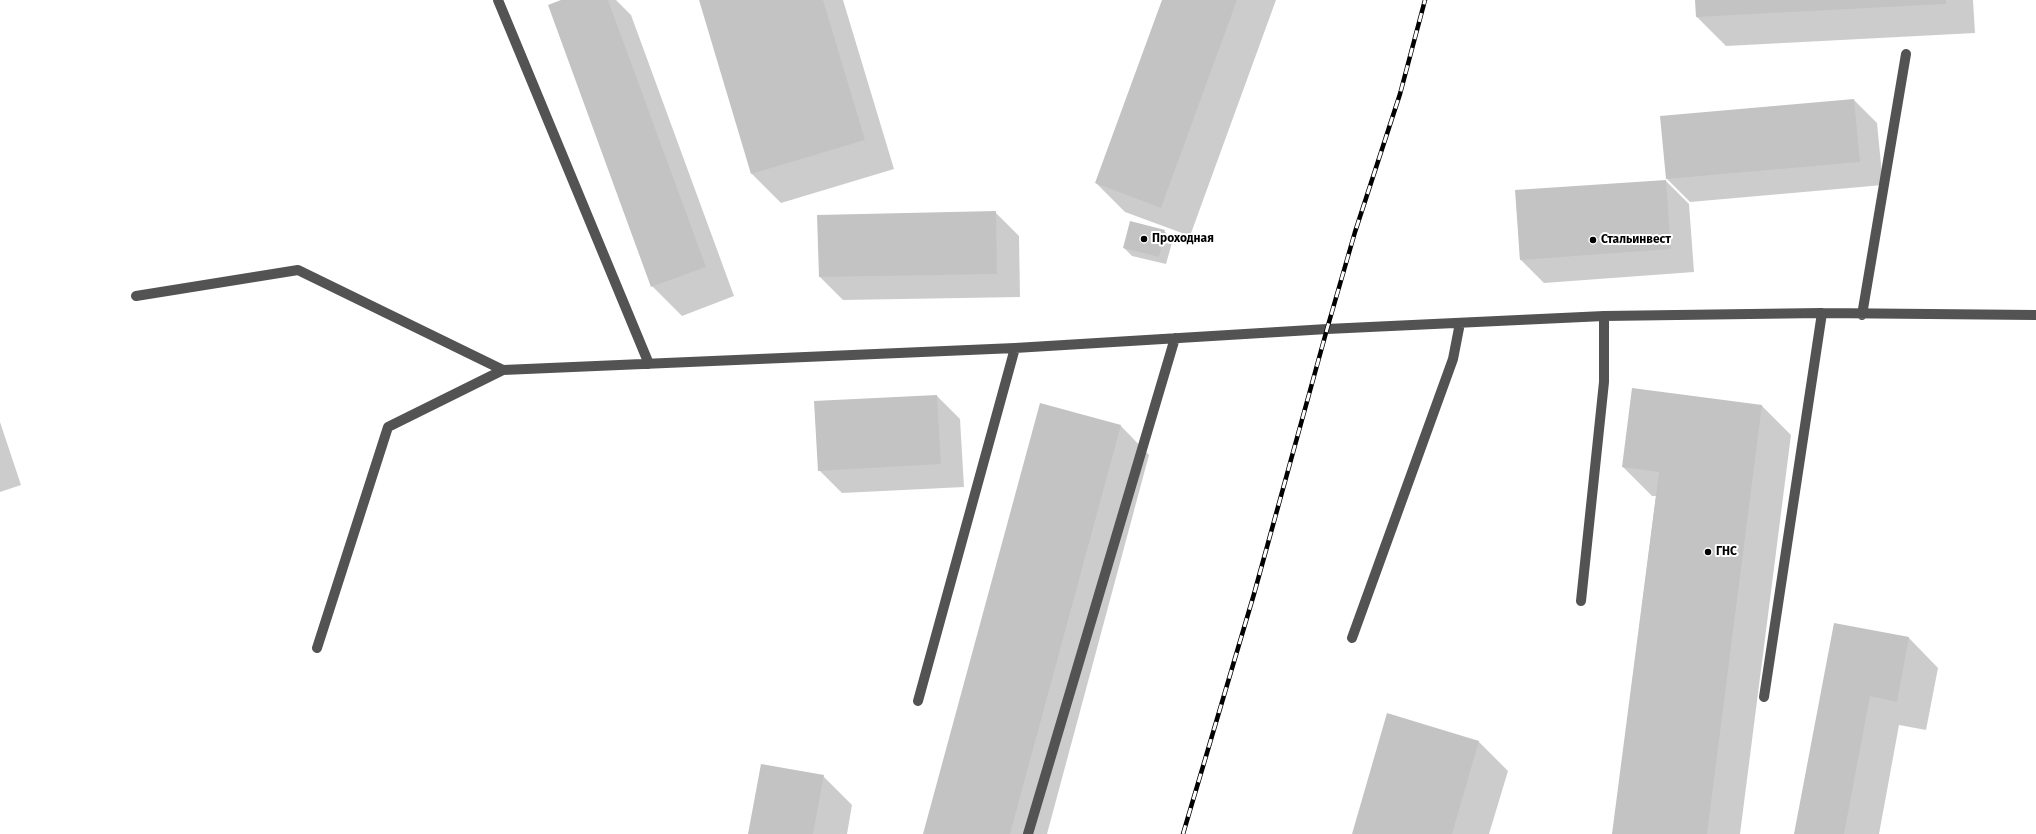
<!DOCTYPE html>
<html>
<head>
<meta charset="utf-8">
<style>
	body { margin:0 }
	canvas { display:block; background:#fff }
</style>
</head>
<body>
<canvas width="2036" height="834"></canvas>
<script>
const context = document.querySelector('canvas').getContext('2d');
context.lineJoin = 'round';
function paint(path, color) { context.fillStyle = color; context.fill(path, 'evenodd'); }
const toPath = rows => new Path2D(rows.map(r => 'M' + r).join(''));
function strokePath(path, color, width, dash) { context.strokeStyle = color; context.lineWidth = width; context.lineCap = dash ? 'butt' : 'round'; context.setLineDash(dash || []); context.stroke(path); }
function label(font, color, halo, rows, align = 'center') {
  context.font = font + ' "Fira Sans",sans-serif'; context.lineWidth = 4; context.setLineDash([]); context.textBaseline = 'middle'; context.strokeStyle = halo; context.fillStyle = color; for (const [text, x, y, turn = 0] of rows) {
    context.save(); context.translate(x, y); context.rotate((+turn || 0) * Math.PI / 180); context.textAlign = isNaN(turn) ? turn : align; if (halo) context.strokeText(text, 0, 0); context.fillText(text, 0, 0); context.restore();
  }
}
paint(toPath([
	[564,0,616,0,631,15,734,296,682,316,652,286],
	[700,0,843,0,894,169,781,203,752,174],
	[1163,0,1276,0,1190,236,1125,212,1096,183],
	[1696,0,1973,0,1975,33,1726,46,1697,17],
	[1854,100,1877,123,1883,185,1690,202,1667,179],
	[1666,181,1689,204,1694,272,1544,283,1520,259,1516,191],
	[995,212,1019,236,1020,297,843,300,820,277],
	[1164,231,1173,239,1166,264,1132,256,1124,248],
	[1633,389,1762,406,1791,435,1740,834,1613,834,1656,496,1652,496,1623,467],
	[937,396,960,419,964,487,842,493,819,470],
	[0,422,21,485,0,492],
	[1120,425,1149,455,1047,834,924,834],
	[1835,624,1909,638,1938,668,1926,730,1899,725,1879,834,1795,834],
	[1388,715,1479,742,1508,771,1489,834,1353,834],
	[823,776,852,805,847,834,749,834]
]), '#0003');
paint(toPath([
	[561,0,608,0,706,267,651,287,548,5],
	[699,0,823,0,865,140,751,174],
	[1162,0,1237,0,1161,208,1095,183],
	[1695,0,1946,0,1946,4,1696,17],
	[1854,99,1860,162,1666,179,1660,116],
	[1666,180,1671,249,1520,260,1515,190],
	[996,211,997,274,819,277,817,215],
	[1130,221,1165,230,1159,257,1123,248],
	[1632,388,1762,405,1707,834,1612,834,1659,472,1622,467],
	[937,395,941,464,818,471,814,401],
	[1040,403,1121,425,1010,834,923,834],
	[1834,623,1909,637,1897,702,1870,696,1844,834,1794,834],
	[1387,713,1479,741,1452,834,1352,834],
	[761,764,824,775,813,834,748,834]
]), '#c3c3c3');
strokePath(toPath([
	[498,0,649,364],
	[136,296,298,270,503,370],
	[1862,315,1906,54],
	[1581,601,1604,382,1604,316],
	[1352,638,1453,359,1460,323],
	[317,648,388,427,503,370,1015,348,1327,329,1604,316,1822,313,2036,315],
	[1764,697,1822,313],
	[918,701,1015,348],
	[1028,834,1175,338]
]), '#535353', 10);
const rail = toPath([
	[1183,834,1254,594,1327,329,1355,232,1400,94,1425,0]
]);
strokePath(rail, '#000', 4.5);
strokePath(rail, '#fff', 3, [9]);
for (const [x, y, r, color] of [
	[1144,239,4,"#000"],
	[1593,240,4,"#000"],
	[1708,552,4,"#000"]
]) { const dot = new Path2D(); dot.arc(x, y, r, 0, 2 * Math.PI); context.fillStyle = color; context.fill(dot); strokePath(dot, '#fff', 1.5); }
label('bold 12px', '#000', '#fff', [
	["Проходная",1152,239],
	["Стальинвест",1601,240],
	["ГНС",1716,552]
], 'left');
</script>
</body>
</html>
